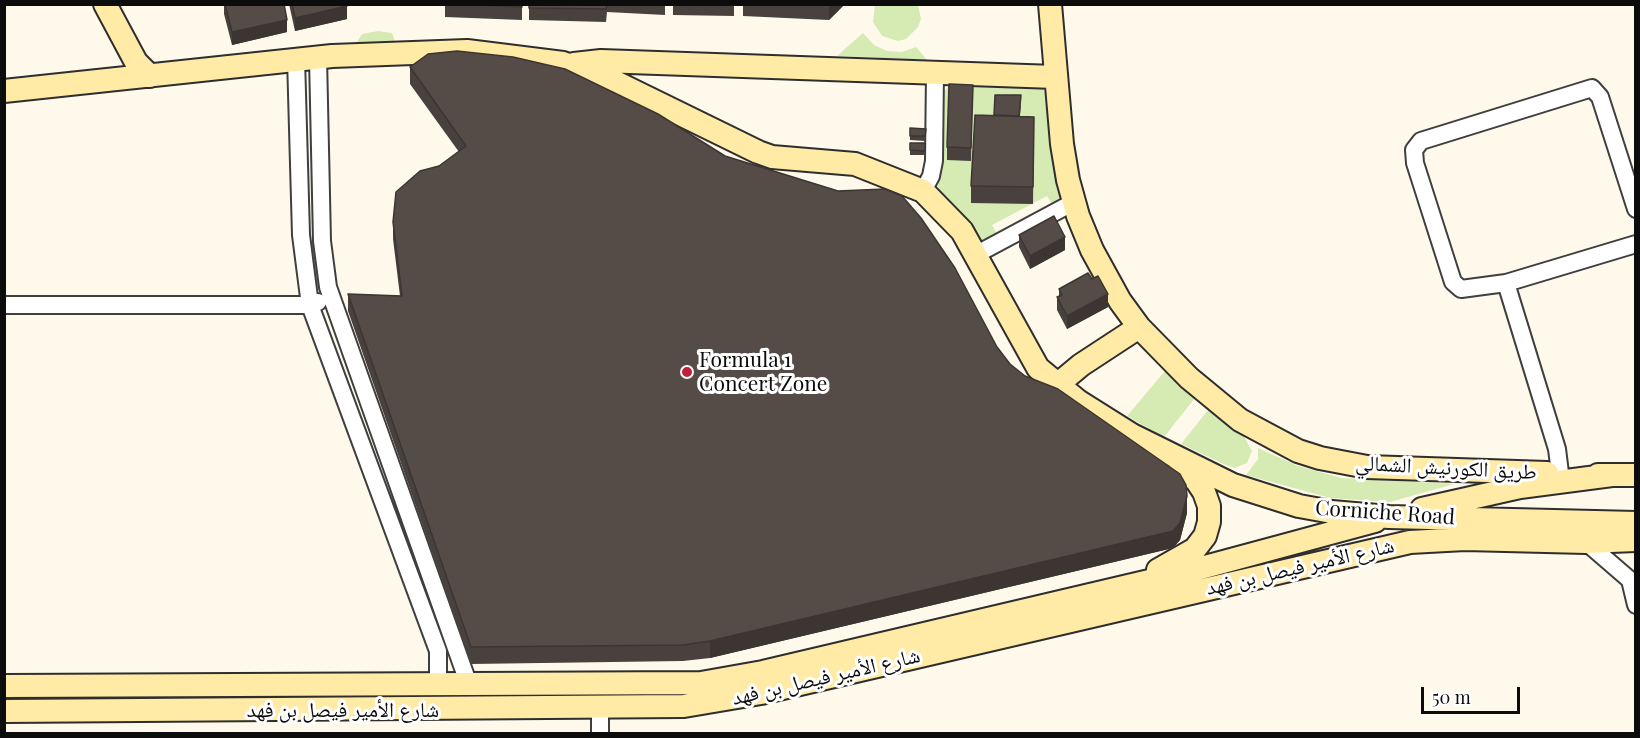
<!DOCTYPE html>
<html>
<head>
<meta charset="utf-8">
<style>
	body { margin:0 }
	#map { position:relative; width:1640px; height:738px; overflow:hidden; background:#fff9eb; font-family:"Playfair Display",serif }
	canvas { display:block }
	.frame { position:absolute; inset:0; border:6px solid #0c0c0c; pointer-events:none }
	.scale { position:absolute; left:1421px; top:687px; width:99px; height:27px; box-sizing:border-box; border:3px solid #0c0c0c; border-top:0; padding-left:8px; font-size:18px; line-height:21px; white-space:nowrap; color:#0c0c0c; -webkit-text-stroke:4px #fff; paint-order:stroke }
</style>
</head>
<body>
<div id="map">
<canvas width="1640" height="738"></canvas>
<div class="frame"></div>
<div class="scale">50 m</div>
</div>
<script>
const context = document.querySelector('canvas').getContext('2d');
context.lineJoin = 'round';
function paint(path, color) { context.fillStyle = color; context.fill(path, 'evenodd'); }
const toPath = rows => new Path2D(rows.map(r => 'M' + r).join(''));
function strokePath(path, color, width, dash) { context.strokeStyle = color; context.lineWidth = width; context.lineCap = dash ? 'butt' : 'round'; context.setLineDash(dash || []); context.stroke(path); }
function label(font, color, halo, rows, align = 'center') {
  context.font = font + ' "Playfair Display","Noto Naskh Arabic",serif'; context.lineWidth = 6; context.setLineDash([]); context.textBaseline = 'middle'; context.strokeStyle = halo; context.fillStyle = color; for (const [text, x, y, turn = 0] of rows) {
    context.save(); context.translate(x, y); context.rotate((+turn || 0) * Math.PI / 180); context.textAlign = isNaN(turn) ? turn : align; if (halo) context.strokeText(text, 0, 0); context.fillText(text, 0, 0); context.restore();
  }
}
paint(toPath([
	[875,5,918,5,921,19,918,27,906,39,898,41,882,36,873,22],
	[378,31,392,33,395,41,359,45,357,42,362,34],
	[863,33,874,45,887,51,902,52,916,47,927,60,837,56],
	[952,82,1041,84,1044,89,1061,201,1053,206,1047,196,992,225,998,236,981,243,941,194,938,187,942,94],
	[1165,371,1195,398,1164,437,1127,416],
	[1208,410,1243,435,1252,451,1247,463,1235,468,1228,466,1181,444],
	[1258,448,1298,466,1342,478,1454,484,1390,502,1330,498,1246,475,1258,459]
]), '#d6eab4');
const minor = toPath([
	[318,57,322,241,328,287,469,685],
	[296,58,301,235,310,305,438,651,438,686],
	[923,191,931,176,934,161,935,72],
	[977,254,1074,202],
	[1506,283,1461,289,1453,282,1415,163,1414,150,1421,141,1592,88,1600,97,1636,209],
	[4,305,310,305,318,302],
	[1560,473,1557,449,1506,283,1636,244],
	[1586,542,1630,580,1636,605],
	[600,707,600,734]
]);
const secondary = toPath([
	[105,4,136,62,150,76],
	[1050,4,1062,144,1068,180,1078,216,1092,250,1120,301,1139,327,1189,378,1240,420,1298,451,1320,458,1367,467,1547,473],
	[574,64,601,61,1055,77],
	[4,91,332,56,467,51,563,63,615,82,758,152,772,157,855,164,923,191,962,231,1038,368,1078,401,1132,435,1233,485,1299,506,1332,512,1389,517,1636,523],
	[1057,385,1081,365,1139,327],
	[1598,475,1636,475],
	[1422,509,1520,487,1612,475],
	[1158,570,1195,549,1205,536,1209,522,1209,506,1204,492,1196,480,1180,469],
	[4,686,701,683,763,672,1175,575,1375,521],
	[4,711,684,706,761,693,1410,542,1465,539,1586,542,1636,540]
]);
strokePath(minor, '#3f3f3f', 20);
strokePath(secondary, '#2e2e2e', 26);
strokePath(minor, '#fff', 16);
strokePath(secondary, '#ffeba6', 22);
paint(toPath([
	[224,4,284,4,287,32,232,45,224,14],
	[289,4,347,4,347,19,295,31],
	[385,4,440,4,440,6],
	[445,4,522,4,522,20,445,17],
	[529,4,665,4,665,15,607,12,606,22,529,20],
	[673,4,734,4,734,16,673,15],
	[743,4,845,4,829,20,743,16],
	[410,67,997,347,1010,364,1187,513,1180,540,1173,548,710,658,683,661,471,664,348,311,348,294,400,296,393,239,393,222,439,166,459,152,410,84],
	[973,85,971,161,947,160,947,147],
	[1021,104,1020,116,1034,117,1033,204,971,203,971,186],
	[910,128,926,129,925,141,910,140],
	[910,143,925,143,925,155,910,155],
	[1019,235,1065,250,1030,269,1019,247],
	[1059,289,1108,307,1067,329,1057,310,1057,297,1059,296]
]), '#49413e');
paint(toPath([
	[829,4,845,4,829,20],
	[347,6,347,19,295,31,295,18],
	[287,20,287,32,232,45,232,32],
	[1065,237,1065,250,1030,269,1030,256],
	[1108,294,1108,307,1067,329,1067,316],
	[1187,496,1187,513,1180,540,1173,548,710,658,710,641]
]), '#3c3532');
const building = toPath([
	[225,4,284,4,287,20,232,32,225,4],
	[292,4,347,4,347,6,295,18,292,4],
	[449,4,522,4,522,7,449,4],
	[529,4,607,4,606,9,529,8,529,4],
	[457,51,513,57,565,69,658,114,725,156,838,191,885,189,902,196,921,218,955,268,997,347,1010,364,1025,376,1058,389,1180,474,1186,485,1187,496,1180,523,1173,531,710,641,683,645,471,647,348,294,402,296,393,222,396,192,420,171,439,166,466,146,410,67,428,54,457,51],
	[949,84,973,85,971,148,947,147,949,84],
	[995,95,1021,95,1019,116,994,115,995,95],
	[975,115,1034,117,1033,187,971,186,975,115],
	[910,128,926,129,925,136,910,136,910,128],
	[910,143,925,143,925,151,910,150,910,143],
	[1054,216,1065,237,1030,256,1019,235,1054,216],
	[1088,273,1092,279,1098,276,1108,294,1067,316,1057,297,1062,295,1059,289,1088,273]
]);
paint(building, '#554c48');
strokePath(building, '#3c3532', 1.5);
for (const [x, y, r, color] of [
	[687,372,6,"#bf213a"]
]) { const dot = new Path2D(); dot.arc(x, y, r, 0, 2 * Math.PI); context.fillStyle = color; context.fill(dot); strokePath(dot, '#fff', 2); }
label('21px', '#0c0c0c', '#fff', [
	["Formula 1",699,360],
	["Concert Zone",699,384]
], 'left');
label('21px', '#0c0c0c', '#fff', [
	["طريق الكورنيش الشمالي",1446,468,3],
	["Corniche Road",1385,513,4],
	["شارع الأمير فيصل بن فهد",1300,567,-13],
	["شارع الأمير فيصل بن فهد",826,677,-13],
	["شارع الأمير فيصل بن فهد",343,710]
]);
</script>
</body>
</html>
